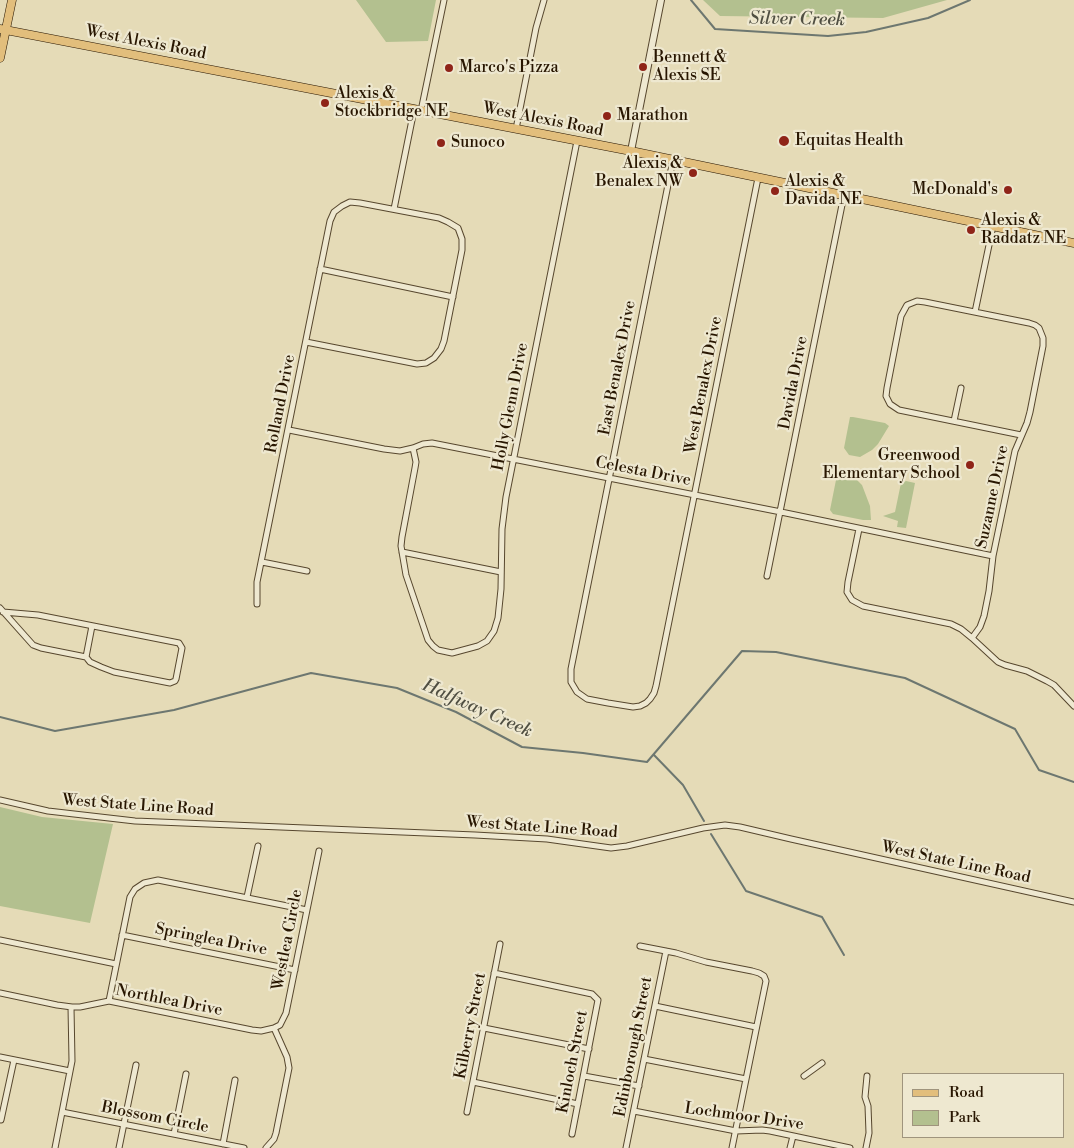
<!DOCTYPE html>
<html>
<head>
<meta charset="utf-8">
<style>
	body { margin:0 }
	#map { position:relative; width:1074px; height:1148px; overflow:hidden; background:#e5dbb7; font-family:"Libre Bodoni",serif }
	canvas { display:block }
	.legend { position:absolute; left:902px; top:1073px; width:162px; height:65px; box-sizing:border-box; background:#eee8d0; border:1px solid #9f947d; margin:0; padding:6px 9px; list-style:none; font-size:15px; color:#281601 }
	.legend li { display:flex; align-items:center; gap:10px; height:25px }
	.legend b { width:25px; border:1px solid #9f947d }
</style>
</head>
<body>
<div id="map">
<canvas width="1074" height="1148"></canvas>
<ul class="legend">
<li><b style="height:6px;background:#e2be7c"></b>Road</li>
<li><b style="height:14px;background:#b3c08f"></b>Park</li>
</ul>
</div>
<script>
const context = document.querySelector('canvas').getContext('2d');
context.lineJoin = 'round';
function paint(path, color) { context.fillStyle = color; context.fill(path, 'evenodd'); }
const toPath = rows => new Path2D(rows.map(r => 'M' + r).join(''));
function strokePath(path, color, width, dash) { context.strokeStyle = color; context.lineWidth = width; context.lineCap = dash ? 'butt' : 'round'; context.setLineDash(dash || []); context.stroke(path); }
function label(font, color, halo, rows, align = 'center') {
  context.font = font + ' "Libre Bodoni",serif'; context.lineWidth = 4.5; context.setLineDash([]); context.textBaseline = 'middle'; context.strokeStyle = halo; context.fillStyle = color; for (const [text, x, y, turn = 0] of rows) {
    context.save(); context.translate(x, y); context.rotate((+turn || 0) * Math.PI / 180); context.textAlign = isNaN(turn) ? turn : align; if (halo) context.strokeText(text, 0, 0); context.fillText(text, 0, 0); context.restore();
  }
}
paint(toPath([
	[356,0,436,0,428,41,386,42],
	[703,0,947,0,883,18,720,16],
	[850,417,853,417,885,423,889,426,878,444,872,450,860,457,849,455,844,448],
	[838,470,849,474,855,478,862,485,870,506,871,520,863,520,833,514,830,510],
	[906,481,915,483,906,528,897,527,898,521,883,516,895,512,901,483],
	[0,807,42,817,113,824,90,923,0,906]
]), '#b3c08f');
strokePath(toPath([
	[691,0,715,29,828,36,866,32,928,18,970,0],
	[0,717,55,731,174,710,311,673,397,688,456,712,522,747,583,753,647,762,742,651,776,652,905,678,1015,729,1039,770,1074,782],
	[654,755,683,785,704,821],
	[711,834,746,891,822,917,844,955]
]), '#6d7770', 2);
const minor = toPath([
	[421,111,444,0],
	[516,129,536,28,544,0],
	[673,160,571,669,571,682,577,692,587,699,608,703,633,707,640,706,646,703,650,699,654,693,656,686,758,178],
	[394,209,414,110],
	[320,269,453,297],
	[975,312,993,226],
	[954,421,961,388],
	[289,430,384,449,400,451,413,448,423,444,432,443,781,512,993,556],
	[413,448,416,462,415,468,402,537,401,546,406,575,428,640,433,646,438,650,452,653,478,646,487,641,494,631,498,618,501,589,502,529,506,497,577,141],
	[859,529,848,582,847,592,852,600,863,606,951,624,961,629,972,638,998,662,1005,665,1027,671,1047,681,1054,685,1074,706],
	[402,552,501,572],
	[262,562,307,571],
	[767,576,844,195],
	[257,604,257,582,330,221,334,212,342,206,350,202,360,203,439,218,448,222,458,228,462,239,462,250,444,341,441,349,434,358,426,363,417,364,306,342],
	[0,608,33,645,41,648,86,657,90,662,101,667,114,672,170,683,175,681,176,679,182,648,179,643,38,615,3,612],
	[972,638,980,627,984,616,989,591,993,556,1015,451,1027,423,1030,412,1043,346,1043,338,1039,328,1035,325,1029,323,925,302,917,301,907,305,901,316,887,388,886,396,890,404,899,410,1021,435],
	[86,657,92,626],
	[0,800,48,811,135,821,475,835,547,839,611,848,627,846,703,828,725,825,740,827,791,839,1074,902],
	[247,897,258,846],
	[122,935,295,970],
	[0,940,116,964],
	[640,946,676,953,706,962,752,971,759,973,764,976,766,981,732,1148],
	[494,973,592,994,598,1000,572,1134],
	[0,993,57,1005,72,1007,80,1007,109,1001,252,1030,261,1031,274,1028,280,1025,286,1013,319,851],
	[109,1001,130,897,135,889,144,883,158,880,307,910],
	[655,1006,756,1027],
	[484,1028,589,1049],
	[0,1057,70,1071],
	[644,1059,746,1079],
	[584,1076,639,1086],
	[804,1076,822,1063],
	[473,1082,578,1104],
	[634,1111,736,1131,762,1130,770,1131,850,1148],
	[62,1112,244,1148],
	[467,1112,500,944],
	[1,1120,14,1060],
	[174,1134,186,1074],
	[223,1144,235,1080],
	[55,1148,72,1061,71,1007],
	[119,1148,136,1065],
	[266,1148,274,1139,276,1133,289,1068,287,1057,274,1028],
	[626,1148,666,951],
	[790,1148,793,1136],
	[866,1148,869,1133,868,1106,865,1097,867,1076]
]);
const tertiary = toPath([
	[631,151,661,0]
]);
const primary = toPath([
	[0,29,631,151,1074,243],
	[0,58,12,0]
]);
strokePath(minor, '#57472e', 7);
strokePath(tertiary, '#57472e', 8);
strokePath(primary, '#281601', 9);
strokePath(minor, '#eee8d0', 5);
strokePath(tertiary, '#eee8d0', 6);
strokePath(primary, '#e2be7c', 8);
for (const [x, y, r, color] of [
	[643,67,5,"#8f2418"],
	[449,68,5,"#8f2418"],
	[325,103,5,"#8f2418"],
	[607,116,5,"#8f2418"],
	[784,141,6,"#8f2418"],
	[441,143,5,"#8f2418"],
	[693,173,5,"#8f2418"],
	[1008,190,5,"#8f2418"],
	[775,191,5,"#8f2418"],
	[971,230,5,"#8f2418"],
	[970,465,5,"#8f2418"]
]) { const dot = new Path2D(); dot.arc(x, y, r, 0, 2 * Math.PI); context.fillStyle = color; context.fill(dot); strokePath(dot, '#eee8d0', 2); }
label('16px', '#281601', '#eee8d0', [
	["West Alexis Road",146,43,11],
	["West Alexis Road",543,120,11],
	["East Benalex Drive",618,368,-79],
	["Davida Drive",794,383,-79],
	["West Benalex Drive",704,385,-79],
	["Rolland Drive",281,404,-79],
	["Holly Glenn Drive",511,407,-79],
	["Celesta Drive",643,472,11],
	["Suzanne Drive",993,497,-78],
	["West State Line Road",138,806,4],
	["West State Line Road",542,828,4],
	["West State Line Road",956,863,12],
	["Springlea Drive",211,940,11],
	["Westlea Circle",288,940,-79],
	["Northlea Drive",169,1001,11],
	["Kilberry Street",471,1026,-79],
	["Edinborough Street",634,1047,-79],
	["Kinloch Street",573,1062,-79],
	["Lochmoor Drive",744,1117,8],
	["Blossom Circle",155,1118,11]
]);
label('16px', '#281601', '#eee8d0', [
	["Bennett &",653,58],
	["Alexis SE",653,76],
	["Marco's Pizza",459,68],
	["Alexis &",335,94],
	["Stockbridge NE",335,112],
	["Marathon",617,116],
	["Equitas Health",795,141],
	["Sunoco",451,143],
	["Alexis &",683,164,"right"],
	["Benalex NW",683,182,"right"],
	["Alexis &",785,182],
	["Davida NE",785,200],
	["McDonald's",998,190,"right"],
	["Alexis &",981,221],
	["Raddatz NE",981,239],
	["Greenwood",960,456,"right"],
	["Elementary School",960,474,"right"]
], 'left');
label('italic 18px', '#504f42', '#eee8d0', [
	["Silver Creek",797,20,1],
	["Halfway Creek",477,709,24]
]);
</script>
</body>
</html>
